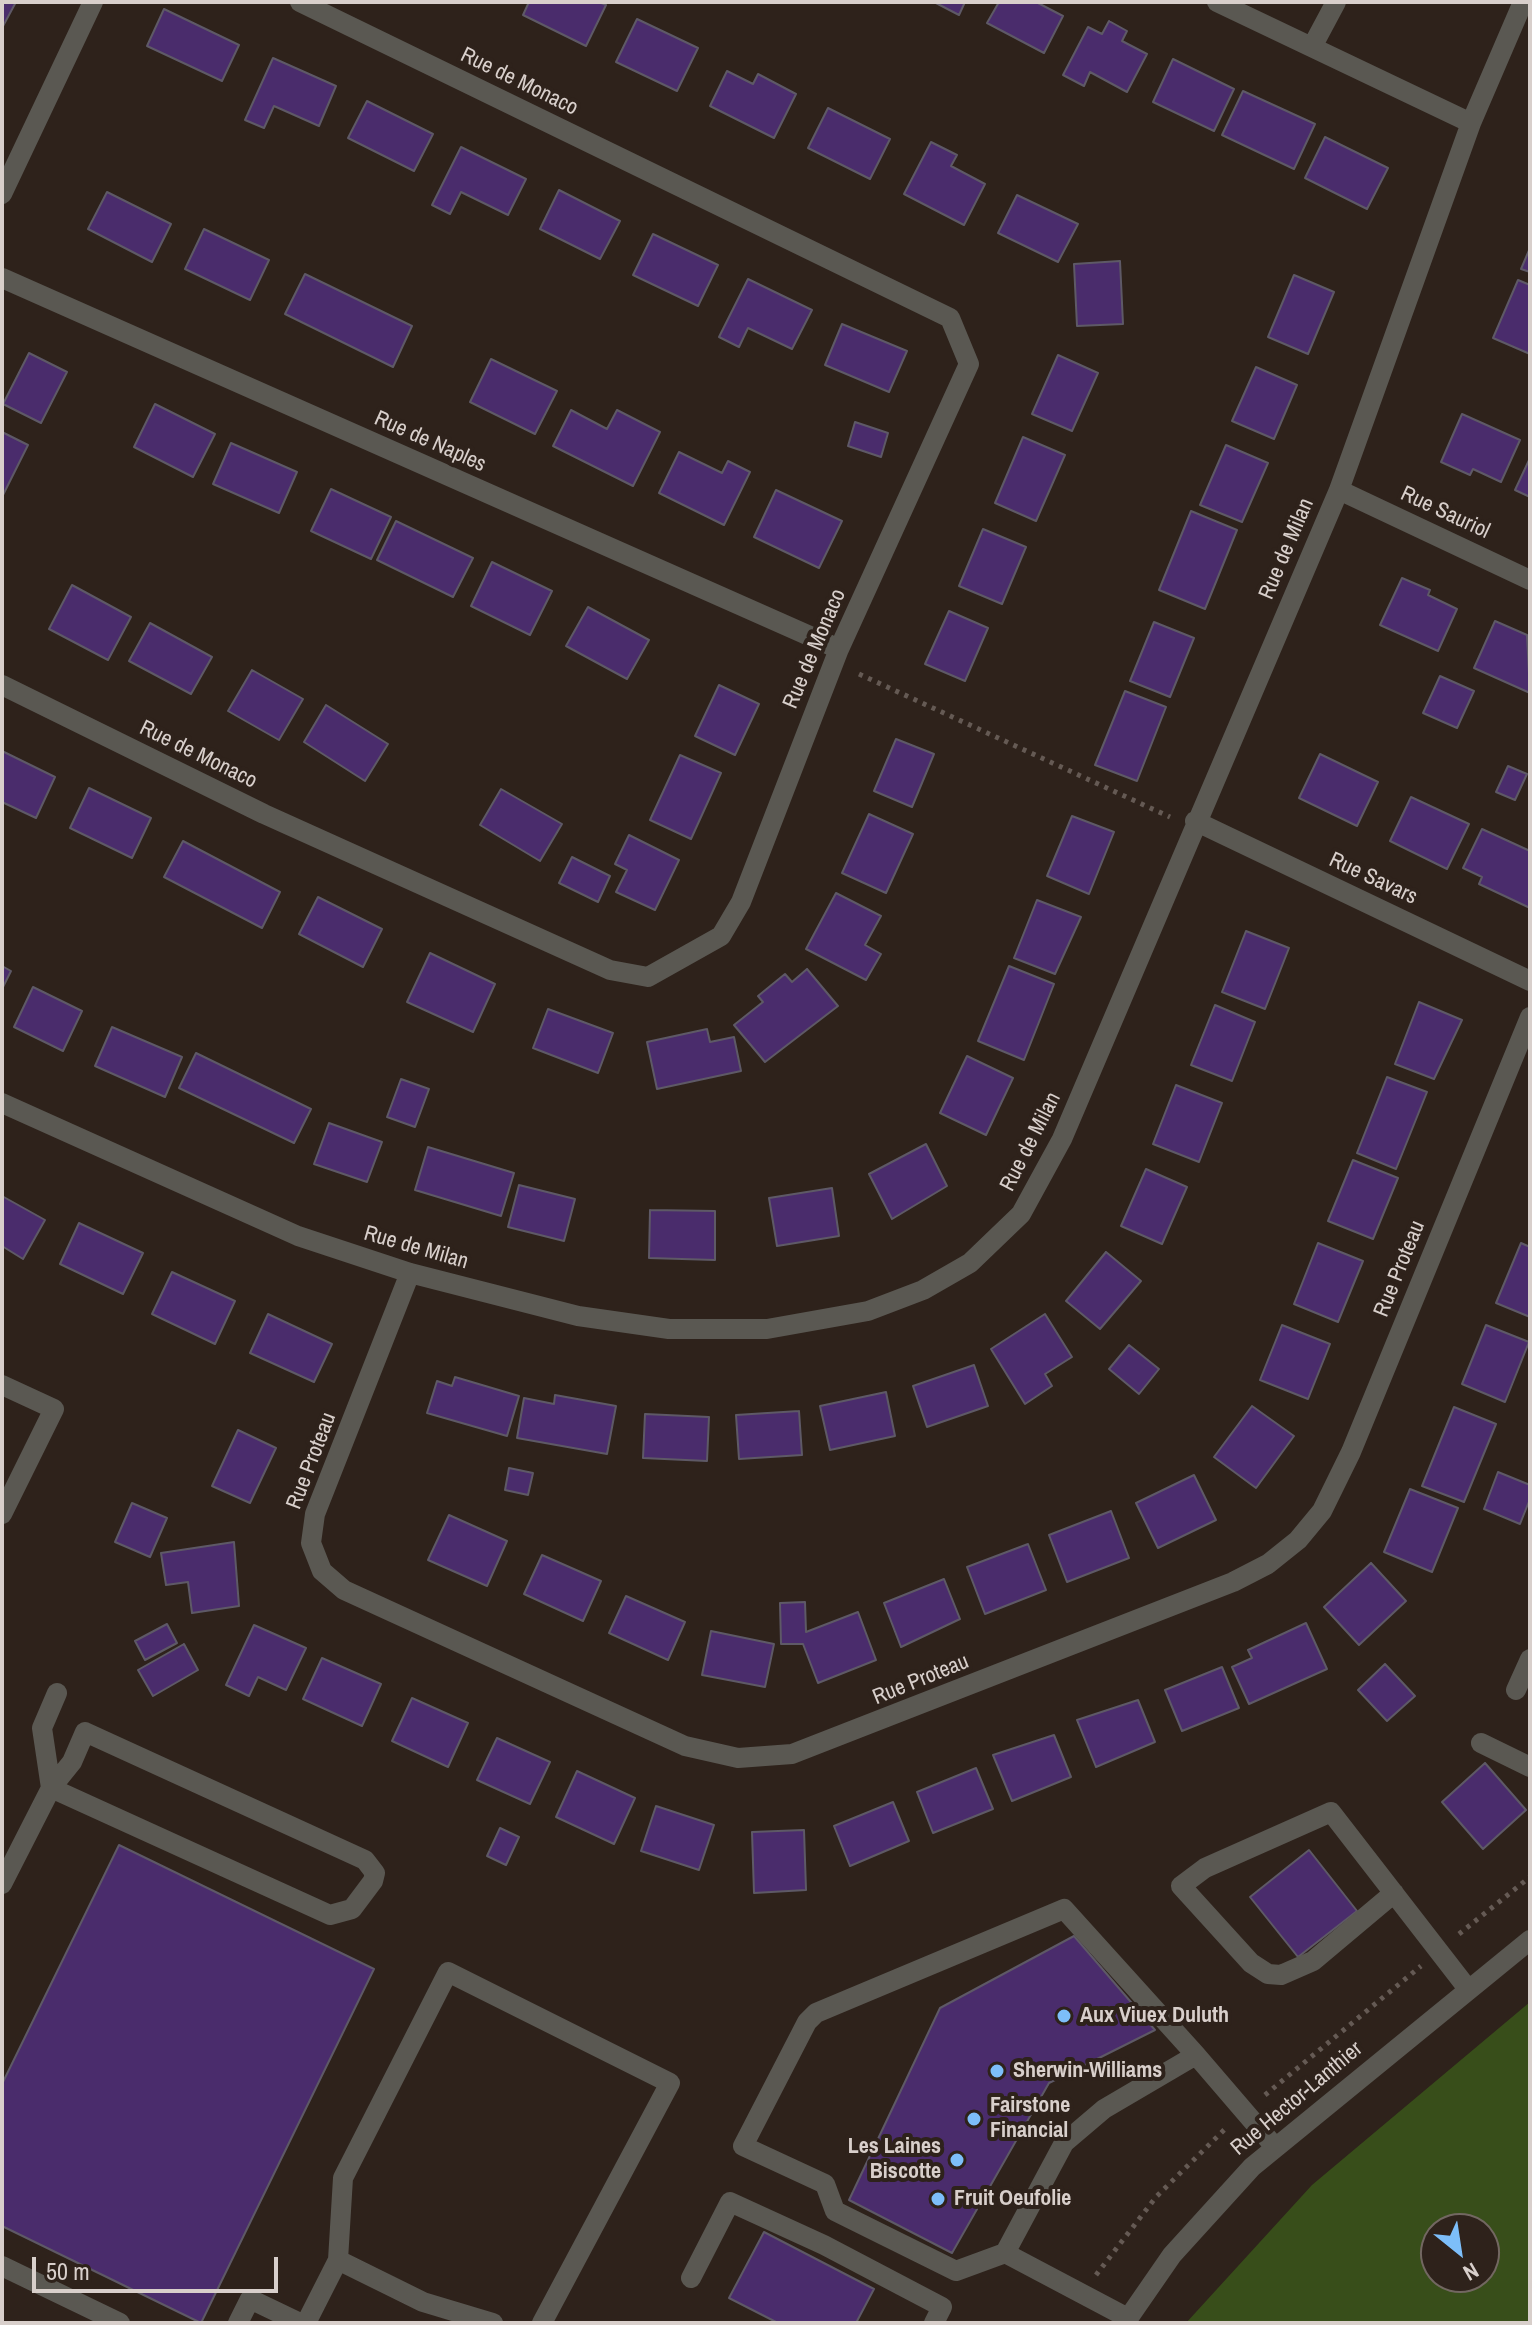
<!DOCTYPE html>
<html>
<head>
<meta charset="utf-8">
<style>
	body { margin:0 }
	#map { position:relative; width:1532px; height:2325px; overflow:hidden; background:#2e221b; font-family:"Archivo Narrow",sans-serif }
	canvas { display:block }
	.frame { position:absolute; inset:0; border:4px solid #d8cfcb; pointer-events:none }
	.north { position:absolute; left:1420px; top:2213px; width:80px; height:80px; box-sizing:border-box; background:#2e221b; border:2px solid #726761; border-radius:50%; rotate:150deg; font-size:22px; font-weight:700; line-height:32px; text-align:center; color:#d8cfcb }
	.north::after { content:''; display:block; margin:auto; width:28px; height:36px; background:#7dbef9; clip-path:polygon(50% 0,100% 100%,50% 72%,0 100%) }
	.scale { position:absolute; left:32px; top:2257px; width:246px; height:36px; box-sizing:border-box; border:4px solid #d8cfcb; border-top:0; padding-left:10px; font-size:24px; line-height:28px; white-space:nowrap; color:#d8cfcb; -webkit-text-stroke:6px #2e221b; paint-order:stroke }
</style>
</head>
<body>
<div id="map">
<canvas width="1532" height="2325"></canvas>
<div class="frame"></div>
<div class="north">N</div>
<div class="scale">50 m</div>
</div>
<script>
const context = document.querySelector('canvas').getContext('2d');
context.lineJoin = 'round';
function paint(path, color) { context.fillStyle = color; context.fill(path, 'evenodd'); }
const toPath = rows => new Path2D(rows.map(r => 'M' + r).join(''));
function strokePath(path, color, width, dash) { context.strokeStyle = color; context.lineWidth = width; context.lineCap = dash ? 'butt' : 'round'; context.setLineDash(dash || []); context.stroke(path); }
function label(font, color, halo, rows, align = 'center') {
  context.font = font + ' "Archivo Narrow",sans-serif'; context.lineWidth = 8; context.setLineDash([]); context.textBaseline = 'middle'; context.strokeStyle = halo; context.fillStyle = color; for (const [text, x, y, turn = 0] of rows) {
    context.save(); context.translate(x, y); context.rotate((+turn || 0) * Math.PI / 180); context.textAlign = isNaN(turn) ? turn : align; if (halo) context.strokeText(text, 0, 0); context.fillText(text, 0, 0); context.restore();
  }
}
paint(toPath([
	[1530,2002,1530,2323,1186,2323,1312,2185],
	[1436,2229,1484,2229,1484,2277,1436,2277]
]), '#384e1a');
const building = toPath([
	[2,2,16,2,2,28,2,2],
	[529,2,599,2,606,5,586,46,523,15,529,2],
	[934,2,965,2,959,15,934,2],
	[999,2,1036,2,1063,16,1044,53,987,23,999,2],
	[164,9,239,45,222,81,147,46,164,9],
	[637,19,698,48,677,91,616,62,637,19],
	[1109,21,1127,31,1122,41,1147,54,1127,92,1090,72,1084,86,1063,75,1088,27,1102,34,1109,21],
	[273,58,336,86,319,126,274,106,264,128,245,120,273,58],
	[1173,59,1234,89,1214,131,1153,102,1173,59],
	[727,71,753,84,758,74,796,94,774,138,710,106,727,71],
	[1243,91,1315,124,1294,169,1222,135,1243,91],
	[367,101,433,134,414,171,348,138,367,101],
	[828,108,890,139,870,179,808,148,828,108],
	[1325,137,1388,168,1367,209,1305,178,1325,137],
	[931,142,957,155,951,166,985,184,964,225,904,194,931,142],
	[461,147,526,179,508,215,461,192,450,214,432,205,461,147],
	[559,190,620,221,600,259,540,229,559,190],
	[107,192,171,224,152,262,88,229,107,192],
	[1017,195,1078,224,1058,262,998,233,1017,195],
	[204,229,269,260,250,300,185,269,204,229],
	[653,234,718,265,698,306,633,275,653,234],
	[1530,248,1530,272,1521,269,1530,248],
	[1120,261,1123,324,1077,326,1074,264,1120,261],
	[305,274,412,326,393,367,285,314,305,274],
	[1294,275,1334,292,1308,354,1268,337,1294,275],
	[748,279,812,310,792,349,748,328,739,347,719,337,748,279],
	[1518,280,1530,285,1530,354,1493,338,1518,280],
	[842,324,907,351,889,392,825,365,842,324],
	[29,353,67,372,41,423,3,404,29,353],
	[1058,355,1098,373,1072,431,1032,414,1058,355],
	[491,359,557,391,535,434,470,402,491,359],
	[1256,367,1297,385,1274,439,1232,421,1256,367],
	[155,404,215,434,193,477,134,447,155,404],
	[571,410,607,429,617,410,660,432,633,486,553,446,571,410],
	[1462,414,1520,440,1501,482,1473,469,1470,475,1441,462,1462,414],
	[855,422,888,433,881,457,848,446,855,422],
	[2,432,28,445,2,497,2,432],
	[1023,437,1065,455,1036,521,995,503,1023,437],
	[231,443,297,472,279,513,213,484,231,443],
	[1226,445,1268,463,1242,522,1200,505,1226,445],
	[679,452,722,473,728,461,750,472,724,525,659,493,679,452],
	[1530,458,1530,497,1515,490,1530,458],
	[331,489,391,517,371,559,311,531,331,489],
	[776,490,842,521,819,568,754,537,776,490],
	[1191,511,1237,530,1205,609,1159,590,1191,511],
	[396,521,473,558,453,597,377,560,396,521],
	[983,529,1026,547,1002,604,959,586,983,529],
	[492,562,552,591,530,635,471,606,492,562],
	[1402,578,1430,590,1428,595,1457,609,1438,651,1380,625,1402,578],
	[72,585,131,617,108,660,49,629,72,585],
	[588,607,649,640,627,679,566,646,588,607],
	[949,611,988,628,965,681,925,664,949,611],
	[1495,621,1527,635,1530,693,1474,668,1495,621],
	[1154,622,1194,638,1170,697,1130,681,1154,622],
	[150,623,212,657,191,694,129,661,150,623],
	[252,670,303,699,279,740,228,711,252,670],
	[1440,676,1474,691,1457,728,1423,713,1440,676],
	[719,685,759,704,735,755,695,736,719,685],
	[1125,691,1166,707,1137,781,1095,765,1125,691],
	[326,705,388,744,365,781,304,742,326,705],
	[896,739,934,754,912,807,874,791,896,739],
	[2,751,55,777,36,818,2,802,2,751],
	[1320,754,1378,782,1357,826,1299,798,1320,754],
	[680,755,721,773,691,839,650,820,680,755],
	[1508,766,1527,774,1515,800,1496,792,1508,766],
	[89,788,151,818,132,858,70,828,89,788],
	[501,789,562,824,540,861,480,825,501,789],
	[1411,797,1469,824,1447,869,1390,841,1411,797],
	[869,814,913,834,886,893,842,873,869,814],
	[1072,816,1114,832,1089,894,1047,876,1072,816],
	[1482,829,1530,851,1530,908,1479,884,1482,877,1463,868,1482,829],
	[629,835,679,860,655,910,616,892,627,870,615,864,629,835],
	[183,841,280,892,262,928,164,877,183,841],
	[572,857,610,876,598,902,559,883,572,857],
	[836,893,881,916,865,945,881,954,866,980,806,949,836,893],
	[318,897,382,929,363,967,299,934,318,897],
	[1037,900,1081,917,1055,974,1014,958,1037,900],
	[1246,931,1289,948,1265,1009,1222,992,1246,931],
	[430,953,495,984,473,1032,407,1002,430,953],
	[2,966,11,971,2,989,2,966],
	[1009,966,1054,984,1024,1060,978,1041,1009,966],
	[807,969,838,1006,765,1062,734,1025,763,1002,758,996,785,974,792,982,807,969],
	[33,987,82,1011,63,1051,14,1027,33,987],
	[1419,1002,1462,1020,1434,1079,1395,1064,1419,1002],
	[1215,1005,1255,1022,1232,1081,1191,1065,1215,1005],
	[548,1009,613,1033,598,1073,533,1048,548,1009],
	[112,1027,182,1057,165,1097,95,1066,112,1027],
	[707,1029,710,1042,734,1037,741,1071,657,1089,647,1042,707,1029],
	[196,1053,311,1109,294,1143,179,1088,196,1053],
	[967,1056,1013,1078,986,1135,940,1113,967,1056],
	[1387,1077,1427,1092,1396,1169,1357,1153,1387,1077],
	[401,1079,429,1089,415,1127,387,1117,401,1079],
	[1176,1085,1222,1103,1199,1162,1153,1144,1176,1085],
	[329,1123,382,1142,367,1182,314,1164,329,1123],
	[926,1144,947,1186,892,1219,869,1174,926,1144],
	[428,1147,514,1173,501,1216,415,1190,428,1147],
	[1353,1160,1398,1178,1373,1239,1328,1221,1353,1160],
	[1146,1169,1187,1187,1162,1244,1121,1226,1146,1169],
	[519,1185,575,1199,564,1241,508,1227,519,1185],
	[832,1188,839,1236,777,1246,769,1198,832,1188],
	[2,1196,45,1220,23,1259,2,1246,2,1196],
	[650,1210,715,1211,715,1260,649,1258,650,1210],
	[79,1223,143,1253,123,1294,60,1264,79,1223],
	[1318,1243,1363,1261,1338,1322,1294,1304,1318,1243],
	[1521,1243,1530,1247,1530,1317,1496,1303,1521,1243],
	[1106,1252,1141,1281,1100,1329,1066,1301,1106,1252],
	[172,1272,235,1301,215,1344,152,1314,172,1272],
	[268,1314,332,1344,314,1382,250,1353,268,1314],
	[1045,1314,1072,1357,1045,1374,1052,1386,1025,1404,991,1349,1045,1314],
	[1282,1325,1330,1344,1308,1399,1260,1380,1282,1325],
	[1486,1325,1529,1342,1505,1402,1462,1384,1486,1325],
	[1129,1345,1159,1369,1139,1394,1109,1369,1129,1345],
	[974,1365,988,1406,927,1427,913,1386,974,1365],
	[455,1377,519,1396,507,1436,427,1413,437,1381,452,1386,455,1377],
	[886,1392,895,1436,830,1450,820,1406,886,1392],
	[555,1395,616,1406,607,1454,517,1438,524,1398,554,1404,555,1395],
	[1252,1406,1294,1436,1256,1488,1214,1457,1252,1406],
	[1454,1407,1496,1424,1464,1502,1422,1486,1454,1407],
	[799,1411,802,1455,739,1459,736,1415,799,1411],
	[645,1414,709,1417,707,1461,643,1458,645,1414],
	[238,1430,276,1448,250,1503,212,1486,238,1430],
	[509,1468,533,1473,528,1495,505,1490,509,1468],
	[1498,1472,1530,1485,1530,1499,1520,1524,1484,1509,1498,1472],
	[1194,1475,1216,1520,1158,1548,1136,1503,1194,1475],
	[1410,1489,1458,1508,1432,1572,1384,1552,1410,1489],
	[132,1503,167,1518,150,1557,115,1542,132,1503],
	[1111,1511,1129,1558,1067,1582,1049,1535,1111,1511],
	[449,1515,507,1541,487,1586,428,1560,449,1515],
	[234,1542,239,1606,192,1613,188,1582,166,1585,161,1553,234,1542],
	[1028,1544,1046,1590,985,1614,967,1567,1028,1544],
	[542,1555,601,1581,583,1621,524,1594,542,1555],
	[1371,1563,1406,1601,1359,1645,1324,1607,1371,1563],
	[944,1579,960,1619,901,1647,884,1603,944,1579],
	[626,1596,685,1622,668,1660,609,1633,626,1596],
	[805,1602,806,1632,858,1612,876,1660,818,1683,803,1644,781,1644,780,1603,805,1602],
	[1306,1623,1327,1669,1249,1704,1232,1667,1252,1658,1248,1650,1306,1623],
	[167,1624,177,1643,145,1660,135,1641,167,1624],
	[254,1625,306,1648,286,1690,258,1677,249,1696,226,1685,254,1625],
	[711,1631,774,1644,765,1687,702,1675,711,1631],
	[184,1644,198,1670,153,1696,138,1670,184,1644],
	[322,1658,381,1684,362,1726,303,1699,322,1658],
	[1385,1664,1415,1696,1387,1721,1358,1690,1385,1664],
	[1222,1667,1239,1708,1182,1731,1165,1690,1222,1667],
	[412,1698,468,1723,448,1767,392,1741,412,1698],
	[1138,1700,1155,1742,1096,1767,1077,1720,1138,1700],
	[1054,1735,1071,1777,1012,1801,993,1755,1054,1735],
	[497,1738,550,1762,530,1804,477,1780,497,1738],
	[1485,1763,1526,1810,1483,1849,1442,1802,1485,1763],
	[976,1768,993,1809,933,1833,917,1792,976,1768],
	[577,1771,635,1798,614,1844,556,1817,577,1771],
	[893,1802,909,1841,850,1866,834,1826,893,1802],
	[656,1806,714,1825,699,1870,641,1851,656,1806],
	[500,1828,519,1837,506,1865,487,1856,500,1828],
	[804,1830,806,1890,754,1893,752,1832,804,1830],
	[119,1845,374,1969,201,2323,2,2226,2,2084,119,1845],
	[1309,1850,1357,1911,1298,1957,1250,1897,1309,1850],
	[1074,1936,1155,2030,1049,2083,952,2253,849,2200,940,2008,1074,1936],
	[764,2232,874,2289,856,2323,778,2323,729,2298,764,2232]
]);
paint(building, '#4a2c6c');
strokePath(building, '#5e5966', 2);
strokePath(toPath([
	[859,674,1170,817],
	[1459,1934,1530,1877],
	[1265,2095,1421,1966],
	[1096,2275,1156,2197,1227,2127]
]), '#655a54', 5, [4, 6]);
strokePath(toPath([
	[1217,2,1471,123],
	[1312,47,1336,2],
	[2,194,93,2],
	[2,278,839,649],
	[1339,490,1530,580],
	[2,685,264,814,610,970,648,977,721,936,741,902,839,649,969,364,950,318,300,2],
	[1195,821,1530,981],
	[2,1103,298,1236,410,1273,578,1316,669,1329,767,1329,868,1311,923,1290,970,1263,1021,1214,1062,1139,1339,490,1471,123,1523,2],
	[410,1273,315,1514,311,1543,322,1571,344,1590,685,1746,738,1758,792,1754,1233,1582,1268,1564,1298,1540,1322,1511,1351,1452,1530,1017],
	[2,1385,54,1409,2,1514],
	[1516,1690,1530,1659],
	[1481,1743,1530,1767],
	[51,1788,42,1728,57,1693],
	[2,1884,51,1788,72,1762,85,1732,365,1860,375,1873,373,1881,352,1909,330,1915,51,1788],
	[1394,1893,1313,1961,1281,1975,1268,1974,1251,1963,1181,1886,1205,1868,1331,1812,1468,1989],
	[1005,2253,956,2271,835,2211,825,2184,743,2146,807,2022,816,2013,1064,1909,1196,2055],
	[2,2266,120,2323],
	[691,2278,730,2202,824,2245,942,2307,934,2323],
	[1128,2318,1005,2253,1064,2143,1104,2109,1196,2055,1275,2147],
	[238,2323,250,2299,300,2323],
	[306,2323,338,2260],
	[493,2323,423,2302,338,2260,343,2178,448,1972,670,2083,542,2323],
	[1125,2323,1172,2255,1252,2167,1530,1940]
]), '#5a5852', 20);
for (const [x, y, r, color] of [
	[1064,2016,8,"#7dbef9"],
	[997,2071,8,"#7dbef9"],
	[974,2119,8,"#7dbef9"],
	[957,2160,8,"#7dbef9"],
	[938,2199,8,"#7dbef9"]
]) { const dot = new Path2D(); dot.arc(x, y, r, 0, 2 * Math.PI); context.fillStyle = color; context.fill(dot); strokePath(dot, '#2e221b', 3); }
label('22px', '#d8cfcb', '#2e221b', [
	["Rue de Monaco",519,82,26],
	["Rue de Naples",430,442,24],
	["Rue Sauriol",1445,513,25],
	["Rue de Milan",1287,549,-67],
	["Rue de Monaco",815,649,-67],
	["Rue de Monaco",198,755,26],
	["Rue Savars",1373,879,25],
	["Rue de Milan",1031,1142,-63],
	["Rue de Milan",416,1248,16],
	["Rue Proteau",1400,1269,-68],
	["Rue Proteau",312,1461,-69],
	["Rue Proteau",921,1680,-22],
	["Rue Hector-Lanthier",1297,2099,-40]
]);
label('bold 22px', '#d8cfcb', '#2e221b', [
	["Aux Viuex Duluth",1080,2016],
	["Sherwin-Williams",1013,2071],
	["Fairstone",990,2106],
	["Financial",990,2131],
	["Les Laines",941,2147,"right"],
	["Biscotte",941,2172,"right"],
	["Fruit Oeufolie",954,2199]
], 'left');
</script>
</body>
</html>
